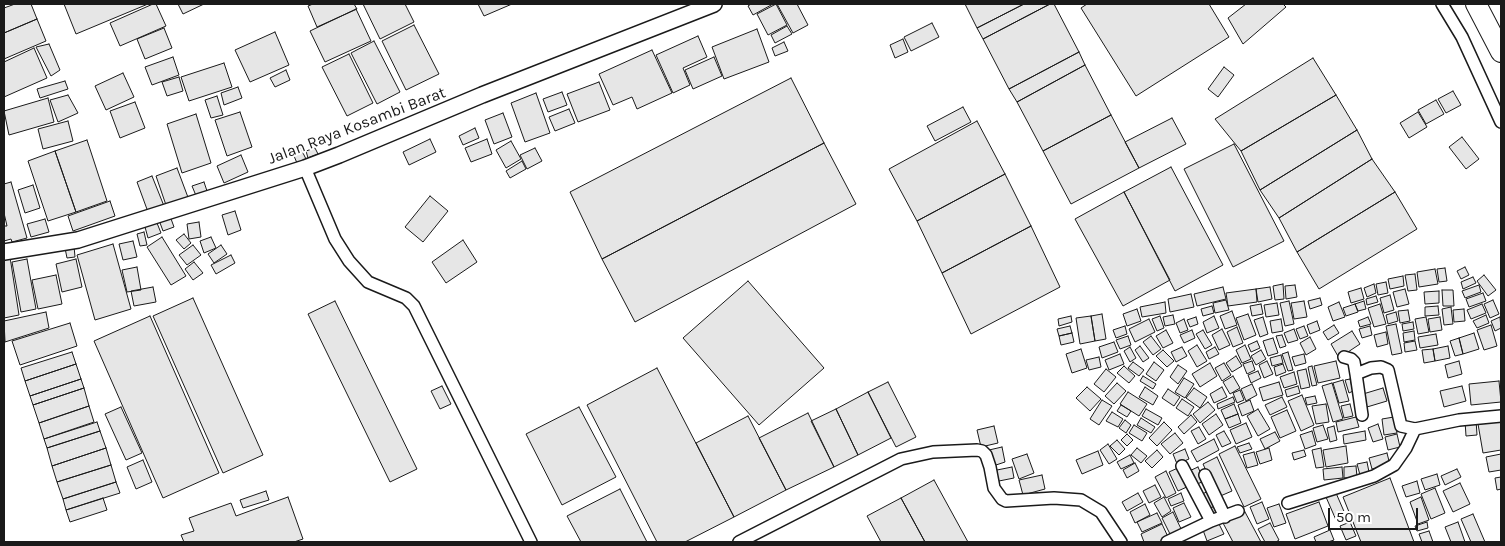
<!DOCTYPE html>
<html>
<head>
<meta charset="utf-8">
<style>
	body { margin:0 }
	#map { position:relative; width:1505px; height:546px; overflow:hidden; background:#fff; font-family:Karla,sans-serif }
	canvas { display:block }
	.frame { position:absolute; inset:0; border:5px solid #1a1a1a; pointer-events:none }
	.scale { position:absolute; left:1328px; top:508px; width:90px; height:22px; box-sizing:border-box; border:2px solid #1a1a1a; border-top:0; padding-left:6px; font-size:15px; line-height:18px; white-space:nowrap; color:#1a1a1a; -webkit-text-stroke:4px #fff; paint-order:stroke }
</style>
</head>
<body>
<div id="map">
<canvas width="1505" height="546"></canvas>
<div class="frame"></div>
<div class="scale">50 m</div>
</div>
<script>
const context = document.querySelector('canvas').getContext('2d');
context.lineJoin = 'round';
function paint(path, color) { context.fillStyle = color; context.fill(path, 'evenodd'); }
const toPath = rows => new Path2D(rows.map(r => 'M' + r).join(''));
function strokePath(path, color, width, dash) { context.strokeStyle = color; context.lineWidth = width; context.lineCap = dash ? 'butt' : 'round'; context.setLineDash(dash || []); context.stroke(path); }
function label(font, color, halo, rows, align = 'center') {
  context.font = font + ' Karla,sans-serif'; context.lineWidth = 4; context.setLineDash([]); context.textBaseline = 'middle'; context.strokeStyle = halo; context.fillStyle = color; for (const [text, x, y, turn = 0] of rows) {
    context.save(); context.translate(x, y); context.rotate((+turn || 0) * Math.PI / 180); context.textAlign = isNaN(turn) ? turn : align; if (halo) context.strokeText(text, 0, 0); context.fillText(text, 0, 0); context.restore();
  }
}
const building = toPath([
	[15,4,31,4,37,19,4,33,4,8,15,4],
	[64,4,148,4,76,34,64,4],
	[153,4,156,4,166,26,120,46,110,23,153,4],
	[178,4,204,4,183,14,178,4],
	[313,4,354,4,357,9,317,27,308,6,313,4],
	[363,4,405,4,414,22,380,39,363,4],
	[478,4,512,4,484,16,478,4],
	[751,4,773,4,753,15,748,6,751,4],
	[776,4,787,25,768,35,757,14,776,4],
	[777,4,797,4,808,25,793,33,777,4],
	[965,4,1024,4,977,28,965,4],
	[1024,4,1050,4,983,39,977,28,1024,4],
	[1050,4,1054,4,1079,52,1009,89,983,39,1050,4],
	[1087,4,1209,4,1229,37,1136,96,1081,8,1087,4],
	[1246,4,1283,4,1286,7,1243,44,1228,18,1246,4],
	[356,9,371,41,325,62,310,31,356,9],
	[37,19,46,41,4,59,4,33,37,19],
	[932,23,939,37,911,51,904,37,932,23],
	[414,25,439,74,406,90,382,41,414,25],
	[787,26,792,34,775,43,771,35,787,26],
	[164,28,172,48,145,59,137,39,164,28],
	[757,29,769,62,724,79,712,47,757,29],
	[275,32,289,65,250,82,235,50,275,32],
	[698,36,707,57,683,68,690,85,673,93,656,55,698,36],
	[903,39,908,52,895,58,890,45,903,39],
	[374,41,400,92,377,104,351,53,374,41],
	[784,42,788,51,775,56,772,48,784,42],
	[49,44,60,70,51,76,36,47,49,44],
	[34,48,47,78,4,97,4,62,34,48],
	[652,50,672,93,637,109,632,97,613,105,599,74,652,50],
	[1079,52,1085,65,1017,102,1009,89,1079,52],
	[349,54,373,103,347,116,322,67,349,54],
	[173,57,179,75,152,85,145,67,173,57],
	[714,57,722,76,693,89,685,70,714,57],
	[1313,58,1336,95,1241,151,1215,119,1313,58],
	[224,63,232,87,189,101,181,77,224,63],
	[1085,65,1111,115,1043,151,1017,102,1085,65],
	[1224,67,1234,75,1218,97,1208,89,1224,67],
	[286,70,290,80,275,87,270,78,286,70],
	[123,73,134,97,106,110,95,86,123,73],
	[179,77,183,91,167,96,162,82,179,77],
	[791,78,824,143,602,259,570,192,791,78],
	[65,81,68,89,40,98,37,89,65,81],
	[599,82,610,110,578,122,567,94,599,82],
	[238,87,242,98,224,105,221,93,238,87],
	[1453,91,1461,105,1446,113,1438,99,1453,91],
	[562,92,567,105,548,112,543,99,562,92],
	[536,93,550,133,525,142,511,103,536,93],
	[68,95,78,113,58,122,50,100,68,95],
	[1336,95,1357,130,1260,190,1241,151,1336,95],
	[217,96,223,115,211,118,205,100,217,96],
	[48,98,54,122,9,135,4,111,48,98],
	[1436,100,1444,114,1426,124,1418,110,1436,100],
	[135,102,145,128,120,138,110,111,135,102],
	[963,107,971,122,935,141,927,126,963,107],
	[569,109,575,123,555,131,549,117,569,109],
	[240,112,252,147,227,156,215,120,240,112],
	[1418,112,1427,127,1409,138,1400,123,1418,112],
	[503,113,512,137,494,144,485,120,503,113],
	[196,114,211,163,182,173,167,124,196,114],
	[1111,115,1139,168,1071,204,1043,151,1111,115],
	[1172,118,1186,144,1139,168,1125,142,1172,118],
	[68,121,73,141,43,149,38,129,68,121],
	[977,121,1005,174,917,221,889,169,977,121],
	[475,128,479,138,463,145,459,136,475,128],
	[1357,130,1372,159,1279,218,1260,190,1357,130],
	[1462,137,1479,159,1466,169,1449,147,1462,137],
	[430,139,436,152,409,165,403,152,430,139],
	[487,139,492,154,471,162,465,148,487,139],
	[87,140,107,201,76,212,55,151,87,140],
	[511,141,521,159,506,168,496,150,511,141],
	[824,143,856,204,635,322,602,259,824,143],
	[1234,144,1284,241,1233,267,1184,169,1234,144],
	[299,145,306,159,297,163,291,149,299,145],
	[315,148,318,154,308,158,306,151,315,148],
	[535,148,542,161,527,169,520,155,535,148],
	[55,151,76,212,48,221,28,161,55,151],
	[241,155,248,172,224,183,217,166,241,155],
	[1372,159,1395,192,1297,252,1279,218,1372,159],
	[522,161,526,169,510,178,506,171,522,161],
	[1171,167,1223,265,1175,291,1124,192,1171,167],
	[177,168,189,200,167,208,156,176,177,168],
	[1005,174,1031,226,942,273,917,221,1005,174],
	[152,176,164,206,148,212,137,182,152,176],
	[11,182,27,238,12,242,11,239,4,241,4,226,7,226,4,213,4,184,11,182],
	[204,182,208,194,197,198,192,186,204,182],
	[33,185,40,208,25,213,18,190,33,185],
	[1124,192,1170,280,1123,306,1075,219,1124,192],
	[1395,192,1417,229,1319,289,1297,252,1395,192],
	[430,196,448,211,423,242,405,227,430,196],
	[110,201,115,216,73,231,68,216,110,201],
	[235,211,241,230,228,235,222,215,235,211],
	[170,216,174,227,163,231,159,220,170,216],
	[45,219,49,232,31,237,27,224,45,219],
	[199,222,201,237,189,239,187,224,199,222],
	[157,223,161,233,148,238,145,227,157,223],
	[1031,226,1060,287,971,334,942,273,1031,226],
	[144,232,147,245,140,246,137,234,144,232],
	[184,234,191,243,184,249,176,240,184,234],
	[162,237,186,276,171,285,147,247,162,237],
	[211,237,216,248,204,253,200,241,211,237],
	[463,240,477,262,446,283,432,262,463,240],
	[133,241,137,257,123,260,119,244,133,241],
	[113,244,131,309,95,320,77,255,113,244],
	[193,245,201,255,187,265,179,255,193,245],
	[221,245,227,254,214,263,208,254,221,245],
	[74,246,75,257,67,258,65,248,74,246],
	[231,255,235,263,216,274,211,265,231,255],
	[10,257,19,315,4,318,4,258,10,257],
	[27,259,36,309,21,312,12,262,27,259],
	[76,259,82,287,62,292,56,264,76,259],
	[194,262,203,273,193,280,185,269,194,262],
	[137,267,141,290,127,292,122,270,137,267],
	[1465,267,1469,275,1461,279,1457,271,1465,267],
	[1445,268,1447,281,1439,282,1437,269,1445,268],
	[1435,269,1438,284,1419,287,1417,272,1435,269],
	[1415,274,1417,290,1408,291,1405,275,1415,274],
	[56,275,62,304,38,309,32,280,56,275],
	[1484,275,1496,290,1488,296,1477,281,1484,275],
	[1403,276,1404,286,1390,289,1388,279,1403,276],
	[1473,277,1476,283,1463,289,1461,282,1473,277],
	[748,281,824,368,759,425,683,338,748,281],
	[1386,282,1388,293,1378,295,1376,284,1386,282],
	[1283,284,1284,299,1275,300,1273,286,1283,284],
	[1374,284,1376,293,1367,297,1364,288,1374,284],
	[1295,285,1297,297,1286,299,1285,286,1295,285],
	[1479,285,1481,292,1465,298,1462,291,1479,285],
	[153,287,156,302,134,306,131,291,153,287],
	[1223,287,1226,299,1197,306,1194,294,1223,287],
	[1270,287,1272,299,1258,302,1256,289,1270,287],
	[1361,288,1364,299,1351,303,1348,292,1361,288],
	[1256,289,1257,302,1228,306,1226,293,1256,289],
	[1405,289,1409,304,1397,307,1393,292,1405,289],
	[1442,290,1453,290,1454,306,1443,306,1442,290],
	[1439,291,1439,303,1425,304,1424,292,1439,291],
	[1483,293,1486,301,1469,307,1466,299,1483,293],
	[1191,294,1194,307,1170,312,1168,299,1191,294],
	[1390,295,1394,310,1384,313,1380,298,1390,295],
	[1376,296,1378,302,1367,305,1366,299,1376,296],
	[193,298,263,455,223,473,153,316,193,298],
	[1320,298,1322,305,1310,309,1308,301,1320,298],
	[1226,300,1229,310,1215,313,1213,303,1226,300],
	[1493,300,1499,314,1490,318,1484,304,1493,300],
	[335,301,417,469,390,482,308,314,335,301],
	[1289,301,1294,324,1285,326,1280,303,1289,301],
	[1304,301,1307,317,1294,319,1291,303,1304,301],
	[1364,301,1366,309,1358,311,1355,304,1364,301],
	[1165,302,1166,313,1142,317,1140,307,1165,302],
	[1339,302,1345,317,1333,321,1328,307,1339,302],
	[1277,303,1279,315,1266,317,1264,305,1277,303],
	[1261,304,1263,314,1252,316,1250,306,1261,304],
	[1355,304,1358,312,1346,316,1343,308,1355,304],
	[1380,304,1386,324,1374,327,1368,308,1380,304],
	[1482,304,1486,313,1471,319,1467,310,1482,304],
	[1212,306,1214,313,1203,316,1201,309,1212,306],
	[1438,306,1439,315,1425,316,1425,307,1438,306],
	[1451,307,1453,324,1444,325,1442,309,1451,307],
	[1137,309,1141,321,1127,326,1123,314,1137,309],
	[1464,309,1465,321,1454,322,1453,310,1464,309],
	[1408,310,1410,321,1400,323,1398,311,1408,310],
	[1232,311,1237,325,1225,329,1220,316,1232,311],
	[46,312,49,328,5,342,4,321,46,312],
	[1396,312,1398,321,1388,324,1386,315,1396,312],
	[1102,314,1106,339,1095,341,1091,316,1102,314],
	[1248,314,1256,335,1244,340,1236,318,1248,314],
	[1173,315,1175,324,1165,326,1163,317,1173,315],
	[1486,315,1489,323,1477,328,1473,321,1486,315],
	[150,316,219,473,163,498,94,341,150,316],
	[1071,316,1072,322,1059,326,1058,319,1071,316],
	[1091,316,1095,341,1080,344,1076,318,1091,316],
	[1160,316,1164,328,1157,331,1152,319,1160,316],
	[1214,316,1219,328,1207,333,1203,322,1214,316],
	[1196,317,1198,324,1190,327,1187,320,1196,317],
	[1263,317,1268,334,1260,337,1254,320,1263,317],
	[1368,317,1371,324,1360,327,1358,321,1368,317],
	[1426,317,1429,332,1418,334,1415,319,1426,317],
	[1440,317,1442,330,1430,332,1428,319,1440,317],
	[1500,317,1501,328,1495,331,1491,321,1500,317],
	[1149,319,1155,332,1135,342,1129,329,1149,319],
	[1184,319,1188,330,1180,333,1176,323,1184,319],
	[1281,319,1283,331,1272,333,1270,321,1281,319],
	[1317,321,1320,330,1310,334,1307,325,1317,321],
	[1413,322,1414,329,1403,331,1402,324,1413,322],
	[70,323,77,346,20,365,12,341,70,323],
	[1396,324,1402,353,1392,355,1386,326,1396,324],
	[1334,325,1339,333,1328,340,1323,332,1334,325],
	[1491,325,1497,346,1484,350,1477,330,1491,325],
	[1070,326,1072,333,1059,336,1057,329,1070,326],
	[1125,326,1127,334,1116,338,1113,330,1125,326],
	[1304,326,1308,336,1300,339,1296,329,1304,326],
	[1370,326,1372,335,1362,338,1359,329,1370,326],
	[1237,327,1243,343,1233,347,1227,332,1237,327],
	[1222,329,1230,345,1219,350,1212,335,1222,329],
	[1294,329,1298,340,1288,343,1284,333,1294,329],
	[1166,330,1173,343,1163,348,1156,336,1166,330],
	[1192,330,1195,338,1184,343,1180,335,1192,330],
	[1203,330,1212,345,1205,349,1196,334,1203,330],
	[1352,331,1360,344,1339,358,1331,344,1352,331],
	[1414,331,1415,340,1404,342,1403,333,1414,331],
	[1386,332,1388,344,1377,347,1374,335,1386,332],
	[1072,333,1074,342,1061,345,1059,336,1072,333],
	[1474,333,1479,349,1463,354,1459,338,1474,333],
	[1436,334,1438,345,1420,348,1418,337,1436,334],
	[1282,335,1286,346,1280,348,1276,336,1282,335],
	[1128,336,1131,345,1120,349,1116,340,1128,336],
	[1151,336,1161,349,1153,355,1143,342,1151,336],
	[1310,337,1316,349,1306,355,1300,343,1310,337],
	[1273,338,1278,353,1268,356,1263,341,1273,338],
	[1459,338,1463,354,1455,356,1450,341,1459,338],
	[1257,341,1260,348,1251,352,1248,345,1257,341],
	[1415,341,1417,350,1405,352,1404,343,1415,341],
	[1114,342,1118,352,1102,358,1099,347,1114,342],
	[1197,345,1207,361,1197,367,1188,351,1197,345],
	[1245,345,1251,359,1242,363,1236,350,1245,345],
	[1140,346,1149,358,1143,362,1135,350,1140,346],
	[1448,346,1450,358,1435,361,1433,349,1448,346],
	[1130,347,1136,358,1130,362,1124,351,1130,347],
	[1182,347,1187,356,1176,362,1171,352,1182,347],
	[1215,347,1219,354,1209,359,1206,352,1215,347],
	[1081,349,1087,368,1072,373,1066,354,1081,349],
	[1433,349,1435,361,1424,363,1422,350,1433,349],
	[1163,350,1174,361,1167,367,1156,356,1163,350],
	[1261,350,1266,359,1256,365,1251,356,1261,350],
	[72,352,76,364,25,381,21,368,72,352],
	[1288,352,1293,370,1288,371,1282,354,1288,352],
	[1120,354,1124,364,1109,370,1105,360,1120,354],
	[1304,354,1306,363,1295,366,1292,357,1304,354],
	[1281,355,1283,363,1272,366,1270,358,1281,355],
	[1236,356,1242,366,1232,372,1226,363,1236,356],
	[1099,357,1101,367,1089,370,1086,360,1099,357],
	[1252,361,1255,370,1247,374,1243,364,1252,361],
	[1267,361,1273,374,1264,378,1259,365,1267,361],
	[1336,361,1340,378,1318,383,1314,366,1336,361],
	[1459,361,1462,374,1448,378,1445,365,1459,361],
	[1133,362,1144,370,1139,376,1128,368,1133,362],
	[1154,362,1164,370,1156,381,1146,374,1154,362],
	[1210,363,1217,376,1200,387,1192,374,1210,363],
	[1224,363,1231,375,1222,381,1215,368,1224,363],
	[76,364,81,379,30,396,25,381,76,364],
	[1283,364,1286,372,1276,376,1274,367,1283,364],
	[1178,365,1187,371,1178,384,1170,377,1178,365],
	[1124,366,1135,376,1129,383,1117,373,1124,366],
	[1312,366,1317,385,1312,386,1308,367,1312,366],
	[657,368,734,517,685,542,657,542,587,405,657,368],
	[1106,369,1116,377,1104,392,1094,384,1106,369],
	[1306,369,1310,387,1301,389,1297,371,1306,369],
	[1258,371,1261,378,1251,383,1248,375,1258,371],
	[1294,372,1297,384,1284,388,1280,377,1294,372],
	[1143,376,1156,384,1153,389,1140,381,1143,376],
	[1233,376,1240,388,1230,394,1223,382,1233,376],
	[1184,378,1194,384,1185,398,1175,392,1184,378],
	[81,379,84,388,33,405,30,396,81,379],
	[1350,379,1353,391,1349,393,1345,380,1350,379],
	[1343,380,1349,401,1339,403,1333,383,1343,380],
	[1499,381,1501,402,1471,405,1469,384,1499,381],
	[888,382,916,437,896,447,868,392,888,382],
	[1279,382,1283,395,1263,401,1259,388,1279,382],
	[1117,383,1126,391,1114,404,1105,396,1117,383],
	[1332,383,1343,419,1333,422,1322,386,1332,383],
	[1252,384,1257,395,1246,401,1241,389,1252,384],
	[442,386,451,404,440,409,431,391,442,386],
	[1298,386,1300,393,1287,397,1285,390,1298,386],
	[1462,386,1466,401,1444,407,1440,391,1462,386],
	[1087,387,1101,399,1090,411,1076,398,1087,387],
	[1145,387,1158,396,1153,405,1139,397,1145,387],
	[1222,387,1227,397,1214,403,1210,394,1222,387],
	[84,388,89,406,39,423,33,405,84,388],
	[1194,388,1207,397,1200,408,1186,398,1194,388],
	[1383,388,1387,401,1367,407,1363,394,1383,388],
	[1168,389,1180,397,1174,406,1162,398,1168,389],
	[1240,390,1244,400,1237,403,1233,393,1240,390],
	[868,392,891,438,858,455,836,409,868,392],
	[1128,392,1147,404,1139,416,1120,404,1128,392],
	[1302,395,1314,425,1301,431,1288,401,1302,395],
	[1315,396,1317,403,1307,405,1305,398,1315,396],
	[1233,397,1235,402,1218,409,1217,404,1233,397],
	[1282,397,1287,407,1270,415,1265,405,1282,397],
	[1182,399,1194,407,1188,416,1176,408,1182,399],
	[1102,400,1112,406,1099,425,1090,419,1102,400],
	[1250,400,1254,411,1242,416,1238,405,1250,400],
	[1208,402,1215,410,1200,423,1193,414,1208,402],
	[1234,404,1238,414,1225,419,1221,410,1234,404],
	[1326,404,1329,422,1316,424,1312,406,1326,404],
	[1350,404,1353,416,1344,418,1341,406,1350,404],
	[1121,405,1131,411,1127,417,1117,411,1121,405],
	[89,406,94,422,44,439,39,423,89,406],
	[121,407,142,453,126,460,105,414,121,407],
	[579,407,616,477,562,505,526,434,579,407],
	[836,409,858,455,834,467,811,421,836,409],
	[1146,409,1162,418,1158,425,1142,416,1146,409],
	[1258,409,1270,429,1258,436,1247,416,1258,409],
	[1287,410,1296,431,1280,438,1271,417,1287,410],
	[1112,412,1123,419,1118,427,1106,421,1112,412],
	[808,413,834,467,786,490,759,438,808,413],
	[1216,414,1223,425,1209,435,1202,424,1216,414],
	[1238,414,1241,423,1229,428,1225,419,1238,414],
	[1191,415,1197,422,1184,434,1178,427,1191,415],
	[748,416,786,490,734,517,696,443,748,416],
	[1356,417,1359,427,1338,432,1336,422,1356,417],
	[1394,417,1397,433,1384,435,1382,419,1394,417],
	[1141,418,1155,427,1151,433,1137,425,1141,418],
	[1501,419,1501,450,1483,453,1478,424,1501,419],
	[1125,420,1131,425,1126,433,1119,428,1125,420],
	[1476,420,1477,435,1466,436,1465,421,1476,420],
	[97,422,100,431,47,448,44,439,97,422],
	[1164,422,1172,430,1157,446,1149,438,1164,422],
	[1246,423,1252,437,1236,444,1230,430,1246,423],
	[1378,424,1383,439,1373,442,1368,428,1378,424],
	[1134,425,1147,433,1142,441,1129,433,1134,425],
	[1323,425,1328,439,1317,442,1313,428,1323,425],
	[994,426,998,443,981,447,977,430,994,426],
	[1334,426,1337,440,1330,442,1327,428,1334,426],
	[1199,427,1206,439,1198,444,1191,431,1199,427],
	[100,431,106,448,52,466,47,448,100,431],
	[1224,431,1231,443,1222,447,1216,435,1224,431],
	[1312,431,1316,445,1305,449,1300,435,1312,431],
	[1365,431,1366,440,1344,444,1343,435,1365,431],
	[1275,432,1280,441,1265,449,1260,439,1275,432],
	[1175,433,1183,443,1170,454,1161,444,1175,433],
	[1127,434,1133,440,1127,446,1121,440,1127,434],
	[1397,434,1400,447,1388,450,1385,437,1397,434],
	[1214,439,1219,450,1197,462,1191,451,1214,439],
	[1117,440,1125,449,1119,455,1110,446,1117,440],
	[1249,443,1252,449,1240,453,1237,447,1249,443],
	[1108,444,1117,459,1109,464,1100,450,1108,444],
	[1235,446,1261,499,1244,507,1219,454,1235,446],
	[1346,446,1348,463,1326,467,1323,450,1346,446],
	[1002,447,1005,462,993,466,989,450,1002,447],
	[106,448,111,465,57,482,52,466,106,448],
	[1137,448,1147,456,1141,463,1131,455,1137,448],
	[1269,448,1272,460,1260,464,1256,452,1269,448],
	[1321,448,1324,467,1316,468,1312,450,1321,448],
	[1185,449,1189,459,1177,464,1173,454,1185,449],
	[1157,450,1163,457,1152,468,1145,461,1157,450],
	[1304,450,1306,456,1294,460,1292,453,1304,450],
	[1098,451,1103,465,1082,474,1076,460,1098,451],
	[1254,452,1258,465,1247,468,1243,455,1254,452],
	[1387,453,1390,465,1372,469,1369,458,1387,453],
	[1027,454,1034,473,1019,479,1012,459,1027,454],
	[1501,454,1501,470,1489,472,1486,457,1501,454],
	[1130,455,1134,463,1121,469,1117,462,1130,455],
	[1217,457,1232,491,1218,497,1203,464,1217,457],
	[143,460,152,482,136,489,127,467,143,460],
	[1367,462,1369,472,1360,475,1357,464,1367,462],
	[1135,463,1139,471,1127,478,1123,470,1135,463],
	[111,465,116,482,63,499,57,482,111,465],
	[1356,466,1357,477,1344,478,1344,467,1356,466],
	[1012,467,1014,478,994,482,992,471,1012,467],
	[1180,467,1189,486,1178,491,1169,472,1180,467],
	[1198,467,1204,481,1193,486,1187,472,1198,467],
	[1342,467,1343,478,1324,480,1323,469,1342,467],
	[1457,469,1461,477,1445,485,1441,476,1457,469],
	[1166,471,1176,493,1166,498,1155,477,1166,471],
	[1437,474,1440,485,1425,490,1421,479,1437,474],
	[1042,475,1045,489,1023,495,1019,480,1042,475],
	[1501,477,1501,489,1497,490,1495,478,1501,477],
	[1390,478,1414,542,1361,542,1343,497,1390,478],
	[934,480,968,542,925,542,901,498,934,480],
	[1417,481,1420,493,1406,497,1402,486,1417,481],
	[116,482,120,493,66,510,63,499,116,482],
	[1460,483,1470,504,1453,512,1443,491,1460,483],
	[1155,485,1161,497,1149,503,1143,491,1155,485],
	[1435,488,1445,513,1431,519,1421,494,1435,488],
	[620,489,647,542,581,542,567,516,620,489],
	[266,491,269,500,243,508,240,500,266,491],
	[1209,491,1217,506,1209,508,1202,494,1209,491],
	[1138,493,1143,502,1127,511,1122,502,1138,493],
	[1181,493,1184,501,1171,506,1168,499,1181,493],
	[1336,493,1346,516,1336,520,1326,497,1336,493],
	[288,497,303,539,294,542,184,542,181,535,194,531,189,518,231,503,236,516,288,497],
	[1164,497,1171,511,1162,517,1154,503,1164,497],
	[1421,497,1429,520,1418,524,1410,502,1421,497],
	[103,498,107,510,70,522,66,510,103,498],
	[901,498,925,542,881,542,867,516,901,498],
	[1262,502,1269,519,1257,524,1250,507,1262,502],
	[1319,502,1328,526,1295,539,1286,514,1319,502],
	[1184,503,1191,517,1179,522,1173,508,1184,503],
	[1145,504,1150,515,1135,523,1130,512,1145,504],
	[1279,504,1286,523,1274,527,1267,508,1279,504],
	[1173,512,1183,533,1172,538,1162,518,1173,512],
	[1245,512,1261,542,1233,542,1223,523,1245,512],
	[1157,513,1162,523,1142,532,1137,522,1157,513],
	[1473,514,1485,542,1471,542,1461,519,1473,514],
	[1350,522,1356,536,1346,540,1340,526,1350,522],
	[1427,522,1428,528,1417,531,1415,526,1427,522],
	[1458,522,1465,542,1451,542,1445,527,1458,522],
	[1270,523,1279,540,1276,542,1265,542,1258,529,1270,523],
	[1162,524,1169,539,1161,542,1144,542,1141,534,1162,524],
	[1219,524,1224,534,1207,541,1203,530,1219,524],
	[1330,530,1334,540,1328,542,1316,542,1314,537,1330,530],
	[1429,531,1433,542,1422,542,1419,534,1429,531]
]);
paint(building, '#e6e6e6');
strokePath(building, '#1a1a1a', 1);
const street = toPath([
	[1442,4,1462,37,1501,122],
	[305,168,335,239,349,261,368,282,406,298,414,306,531,542],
	[1344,357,1351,359,1354,362,1356,374,1371,368,1381,367,1388,370,1401,426,1415,429,1459,420,1501,416],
	[1356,374,1362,415],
	[1182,466,1211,521],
	[1205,475,1225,517],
	[1288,503,1374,476,1394,465,1406,448,1415,429],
	[739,542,901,459,933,452,977,450,982,451,986,455,990,467,994,488,1002,499,1006,501,1054,498,1081,500,1101,512,1121,542],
	[1167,542,1211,521,1238,511]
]);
const secondary = toPath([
	[4,252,78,240,305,168,339,155,482,95,714,4]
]);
const highway = toPath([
	[1476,4,1501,52]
]);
strokePath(street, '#1a1a1a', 14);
strokePath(secondary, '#1a1a1a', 18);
strokePath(highway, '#1a1a1a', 22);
strokePath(street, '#fff', 11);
strokePath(secondary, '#fff', 15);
strokePath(highway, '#fff', 20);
label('16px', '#1a1a1a', '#fff', [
	["Jalan Raya Kosambi Barat",357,126,-21]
]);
</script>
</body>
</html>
